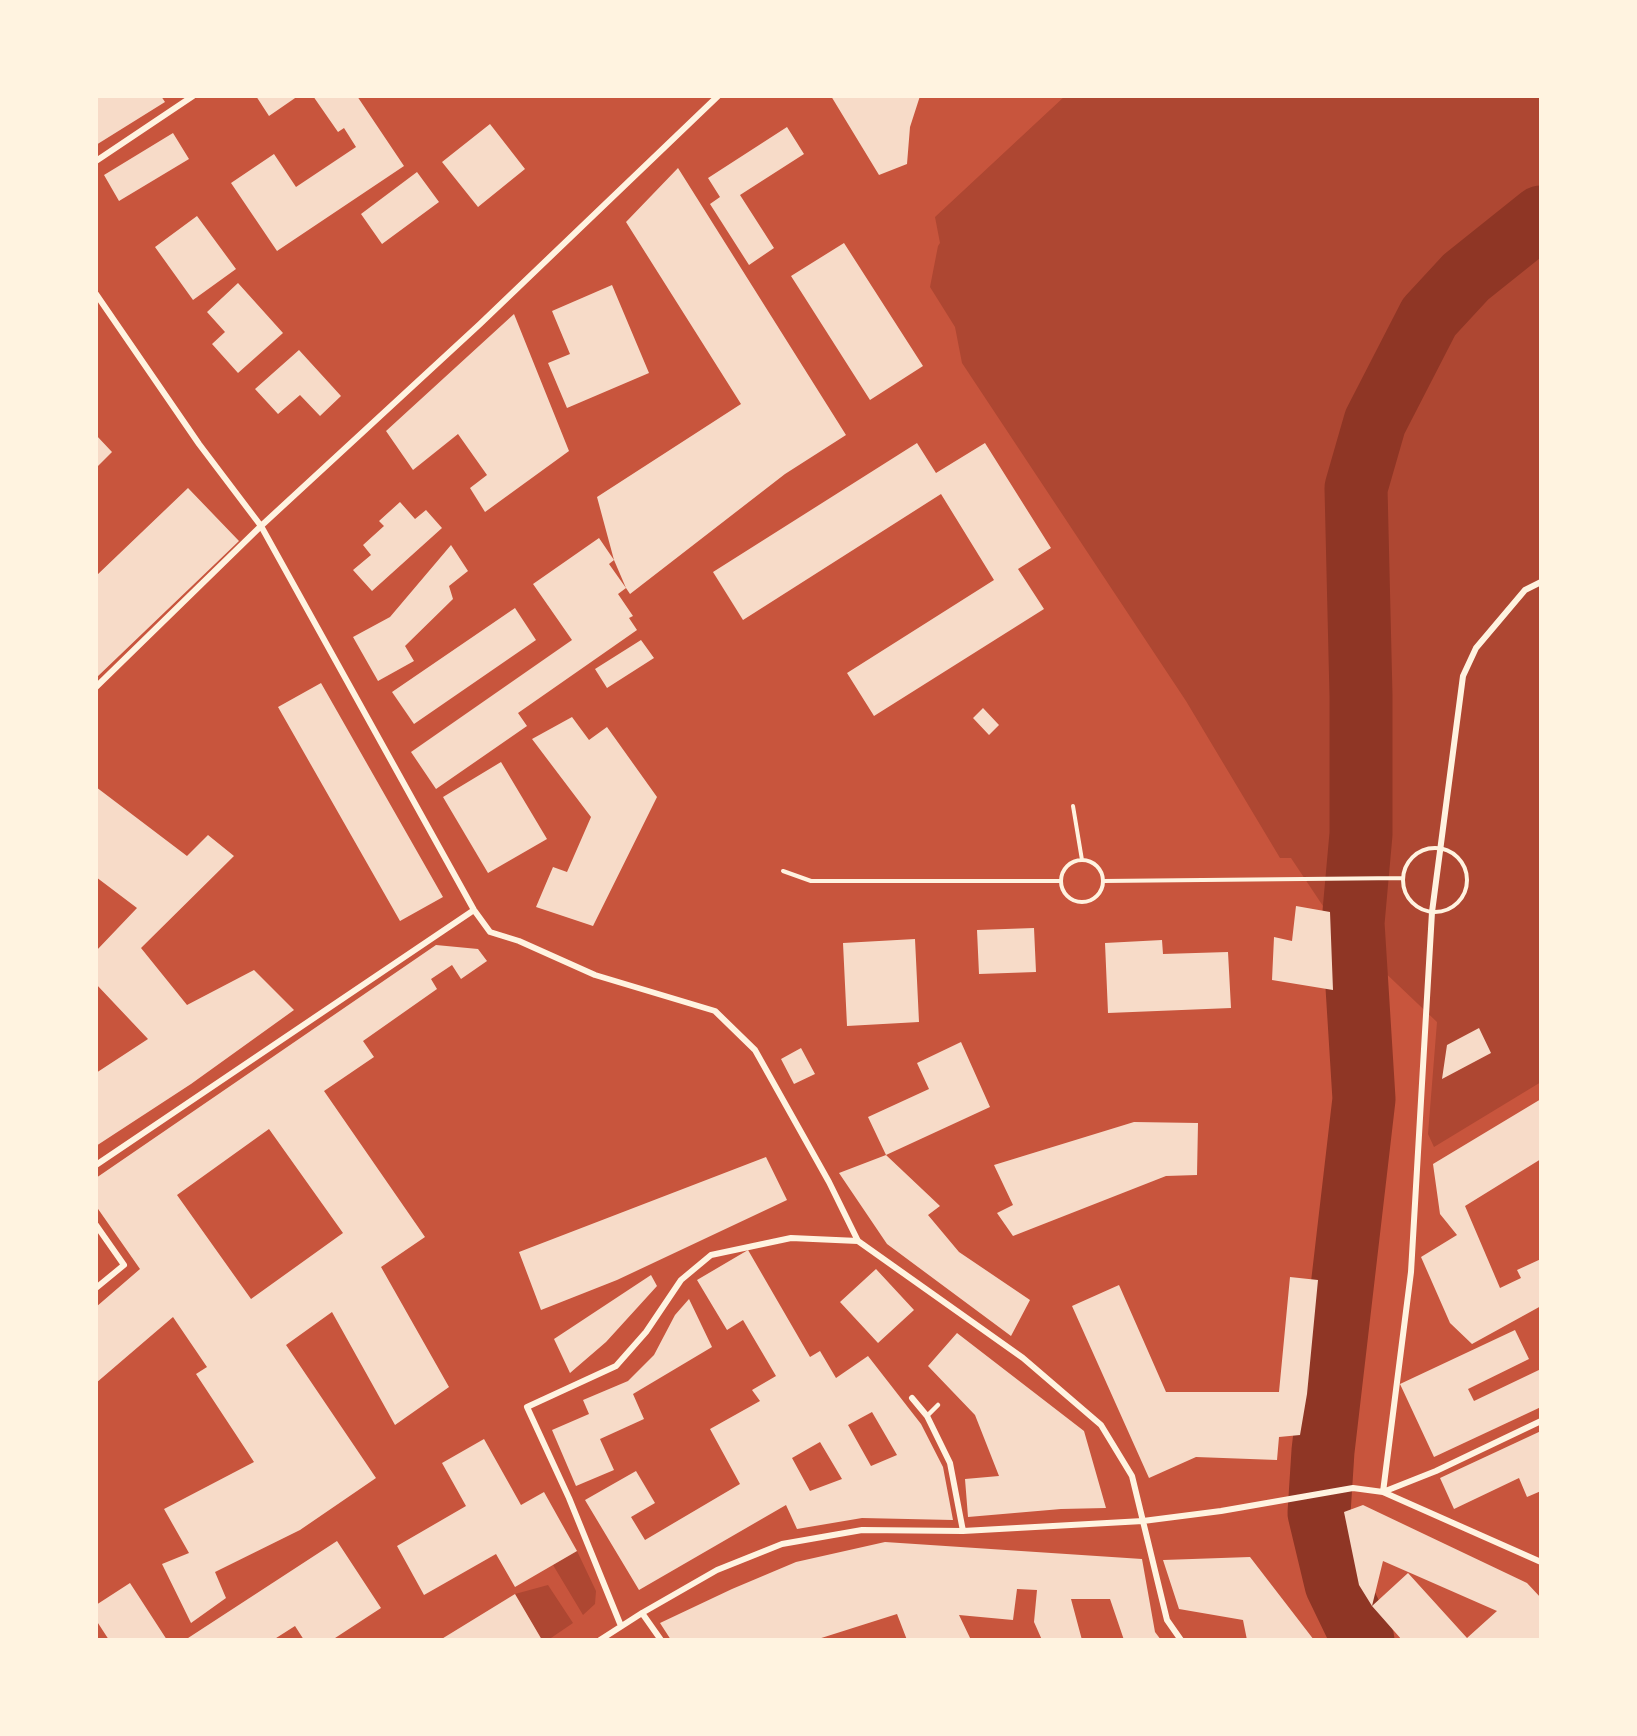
<!DOCTYPE html>
<html>
<head>
<meta charset="utf-8">
<style>
	body { margin:0 }
	#map { position:relative; width:1637px; height:1736px; overflow:hidden; background:#c8553d; font-family:Ubuntu,sans-serif }
	canvas { display:block }
	.frame { position:absolute; inset:0; border:98px solid #fff3e0; pointer-events:none }
</style>
</head>
<body>
<div id="map">
<canvas width="1637" height="1736"></canvas>
<div class="frame"></div>
</div>
<script>
const context = document.querySelector('canvas').getContext('2d');
context.lineJoin = 'round';
function paint(path, color) { context.fillStyle = color; context.fill(path, 'evenodd'); }
const toPath = rows => new Path2D(rows.map(r => 'M' + r).join(''));
function strokePath(path, color, width, dash) { context.strokeStyle = color; context.lineWidth = width; context.lineCap = dash ? 'butt' : 'round'; context.setLineDash(dash || []); context.stroke(path); }
paint(toPath([
	[1065,96,1541,96,1541,1082,1434,1147,1428,1134,1437,1022,1337,927,1291,858,1280,858,1186,701,962,363,955,327,930,287,938,246,940,243,935,217],
	[577,1551,596,1591,595,1604,583,1615,553,1565],
	[548,1585,573,1623,548,1640,542,1640,515,1594]
]), '#ae4732');
strokePath(toPath([
	[1363,1640,1336,1584,1319,1513,1323,1451,1364,1099,1353,923,1361,834,1361,696,1356,488,1375,422,1429,317,1466,277,1541,217]
]), '#8f3625', 63);
paint(toPath([
	[96,96,161,96,165,102,96,145],
	[256,96,298,96,269,116],
	[313,96,357,96,404,166,277,251,231,183,274,154,296,187,356,147,344,128,338,132],
	[831,96,920,96,910,127,907,164,879,175],
	[490,124,525,169,478,207,442,162],
	[787,127,804,154,740,195,774,248,749,265,710,204,720,197,708,178],
	[173,133,189,159,119,201,104,175],
	[678,168,846,435,785,474,630,594,626,588,614,560,597,497,741,404,626,222],
	[417,172,439,202,382,244,361,214],
	[197,216,236,269,193,300,155,247],
	[844,243,923,366,870,400,791,276],
	[238,283,283,333,238,373,212,344,225,332,207,312],
	[612,285,649,373,567,408,548,363,570,354,552,311],
	[514,314,569,451,485,512,470,488,487,475,458,434,413,470,386,431],
	[299,350,341,396,320,416,300,395,278,414,255,389],
	[96,435,112,452,96,468],
	[917,443,936,473,985,443,1051,548,1018,569,1044,609,874,716,847,673,994,580,941,494,743,620,713,572],
	[188,488,239,541,96,678,96,576],
	[400,502,415,519,426,510,442,528,372,591,353,570,371,555,363,545,384,526,379,521],
	[599,538,614,560,609,564,626,588,618,594,633,616,629,618,637,630,518,713,527,726,436,789,411,752,572,640,533,584],
	[451,545,468,571,449,586,453,599,405,646,414,661,378,681,353,637,390,617],
	[515,608,536,640,414,724,392,692],
	[641,640,654,658,607,688,595,669],
	[321,683,443,897,400,921,278,707],
	[983,708,999,725,989,735,973,718],
	[572,717,589,740,607,727,657,797,593,926,536,907,553,867,567,872,591,817,532,739],
	[501,762,547,839,488,873,443,797],
	[96,787,187,856,208,835,234,856,141,948,187,1005,254,970,294,1010,191,1084,96,1146,96,1073,148,1039,96,984,96,951,137,908,96,877],
	[1296,906,1330,912,1333,990,1272,980,1274,937,1292,941],
	[1034,928,1036,972,979,974,977,930],
	[915,939,919,1022,847,1026,843,943],
	[1162,940,1163,954,1228,952,1231,1008,1108,1013,1105,943],
	[436,945,478,949,487,961,461,979,452,965,431,979,437,989,363,1041,374,1057,324,1091,425,1237,381,1267,449,1387,395,1425,332,1312,286,1345,376,1478,300,1530,215,1572,226,1598,191,1623,162,1564,189,1553,164,1509,254,1462,196,1374,207,1367,173,1317,96,1383,96,1307,140,1269,96,1206,96,1178],
	[269,1129,343,1233,251,1299,177,1195],
	[1479,1028,1491,1053,1442,1079,1447,1045],
	[961,1042,990,1107,886,1155,868,1117,929,1089,917,1063],
	[801,1048,815,1074,794,1084,781,1059],
	[1541,1099,1541,1159,1465,1206,1500,1288,1521,1278,1517,1270,1541,1259,1541,1306,1472,1344,1450,1323,1421,1257,1457,1235,1440,1214,1433,1164],
	[1134,1122,1198,1123,1197,1175,1166,1176,1013,1236,997,1213,1013,1205,994,1165],
	[886,1155,940,1206,928,1215,959,1252,1030,1300,1011,1336,887,1244,839,1173],
	[766,1157,787,1200,617,1280,541,1310,519,1252],
	[748,1250,810,1357,820,1351,836,1378,868,1356,921,1424,943,1467,953,1520,862,1518,797,1529,786,1505,639,1590,585,1500,636,1471,655,1503,631,1517,645,1540,740,1484,710,1429,760,1401,752,1390,776,1376,743,1320,727,1330,697,1280],
	[872,1412,897,1455,871,1466,848,1425],
	[820,1442,842,1479,810,1491,792,1458],
	[876,1269,914,1310,878,1343,840,1302],
	[651,1275,657,1286,606,1342,570,1373,554,1339],
	[1290,1277,1318,1280,1307,1394,1300,1435,1279,1437,1277,1460,1196,1457,1149,1478,1072,1306,1119,1285,1166,1392,1279,1392],
	[689,1299,712,1347,633,1394,644,1419,600,1439,614,1470,576,1486,552,1430,589,1414,583,1400,628,1381,654,1355,675,1315],
	[1515,1330,1529,1359,1468,1389,1474,1401,1541,1369,1541,1407,1434,1457,1400,1384],
	[957,1333,1084,1431,1106,1508,1061,1509,968,1517,965,1479,999,1476,975,1415,928,1366],
	[1541,1431,1541,1491,1527,1497,1519,1478,1454,1509,1440,1478],
	[484,1439,521,1505,544,1492,577,1551,515,1587,496,1554,424,1595,397,1546,466,1506,442,1463],
	[1363,1505,1527,1583,1541,1598,1541,1639,1402,1640,1372,1606,1359,1585,1344,1512],
	[1383,1561,1415,1575,1497,1611,1467,1638,1408,1573,1372,1606],
	[337,1541,381,1608,332,1640,304,1640,295,1626,273,1640,185,1640],
	[885,1542,1142,1559,1155,1632,1161,1640,1124,1640,1110,1599,1071,1599,1082,1640,1042,1640,1034,1622,1037,1590,1017,1589,1013,1620,959,1615,971,1640,907,1640,897,1614,815,1640,671,1640,660,1623,732,1589,796,1562],
	[1250,1557,1314,1640,1247,1640,1243,1620,1179,1609,1163,1560],
	[130,1583,167,1640,109,1640,96,1620,96,1605],
	[515,1594,542,1640,440,1640]
]), '#f7dbc8');
strokePath(toPath([
	[1073,806,1082,860],
	'1403 880a32 32 0 1 1 64 0a32 32 0 1 1-64 0Z',
	'1061 881a21 21 0 1 1 42 0a21 21 0 1 1-42 0Z',
	[783,871,811,881,1061,881],
	[1103,881,1403,878]
]), '#fff3e0', 4);
strokePath(toPath([
	[927,1416,938,1405]
]), '#fff3e0', 4.5);
strokePath(toPath([
	[96,161,193,96],
	[96,294,199,444,261,526,474,910,490,932,519,941,595,975,715,1011,755,1050,829,1182,858,1241,1023,1358,1101,1425,1132,1476,1167,1620,1181,1640],
	[96,687,261,526,480,324,718,96],
	[96,1165,474,910],
	[96,1225,124,1265,96,1288],
	[912,1398,927,1416,950,1463,963,1531],
	[1383,1492,1411,1272,1432,912,1463,676,1476,648,1525,590,1541,582],
	[1383,1492,1436,1471,1541,1421],
	[642,1613,661,1640],
	[621,1626,569,1498,527,1407,616,1366,646,1332,681,1280,711,1255,791,1238,858,1241],
	[600,1640,642,1613,717,1570,782,1544,862,1530,963,1531,1143,1521,1221,1511,1353,1488,1383,1492,1541,1562]
]), '#fff3e0', 6);
</script>
</body>
</html>
